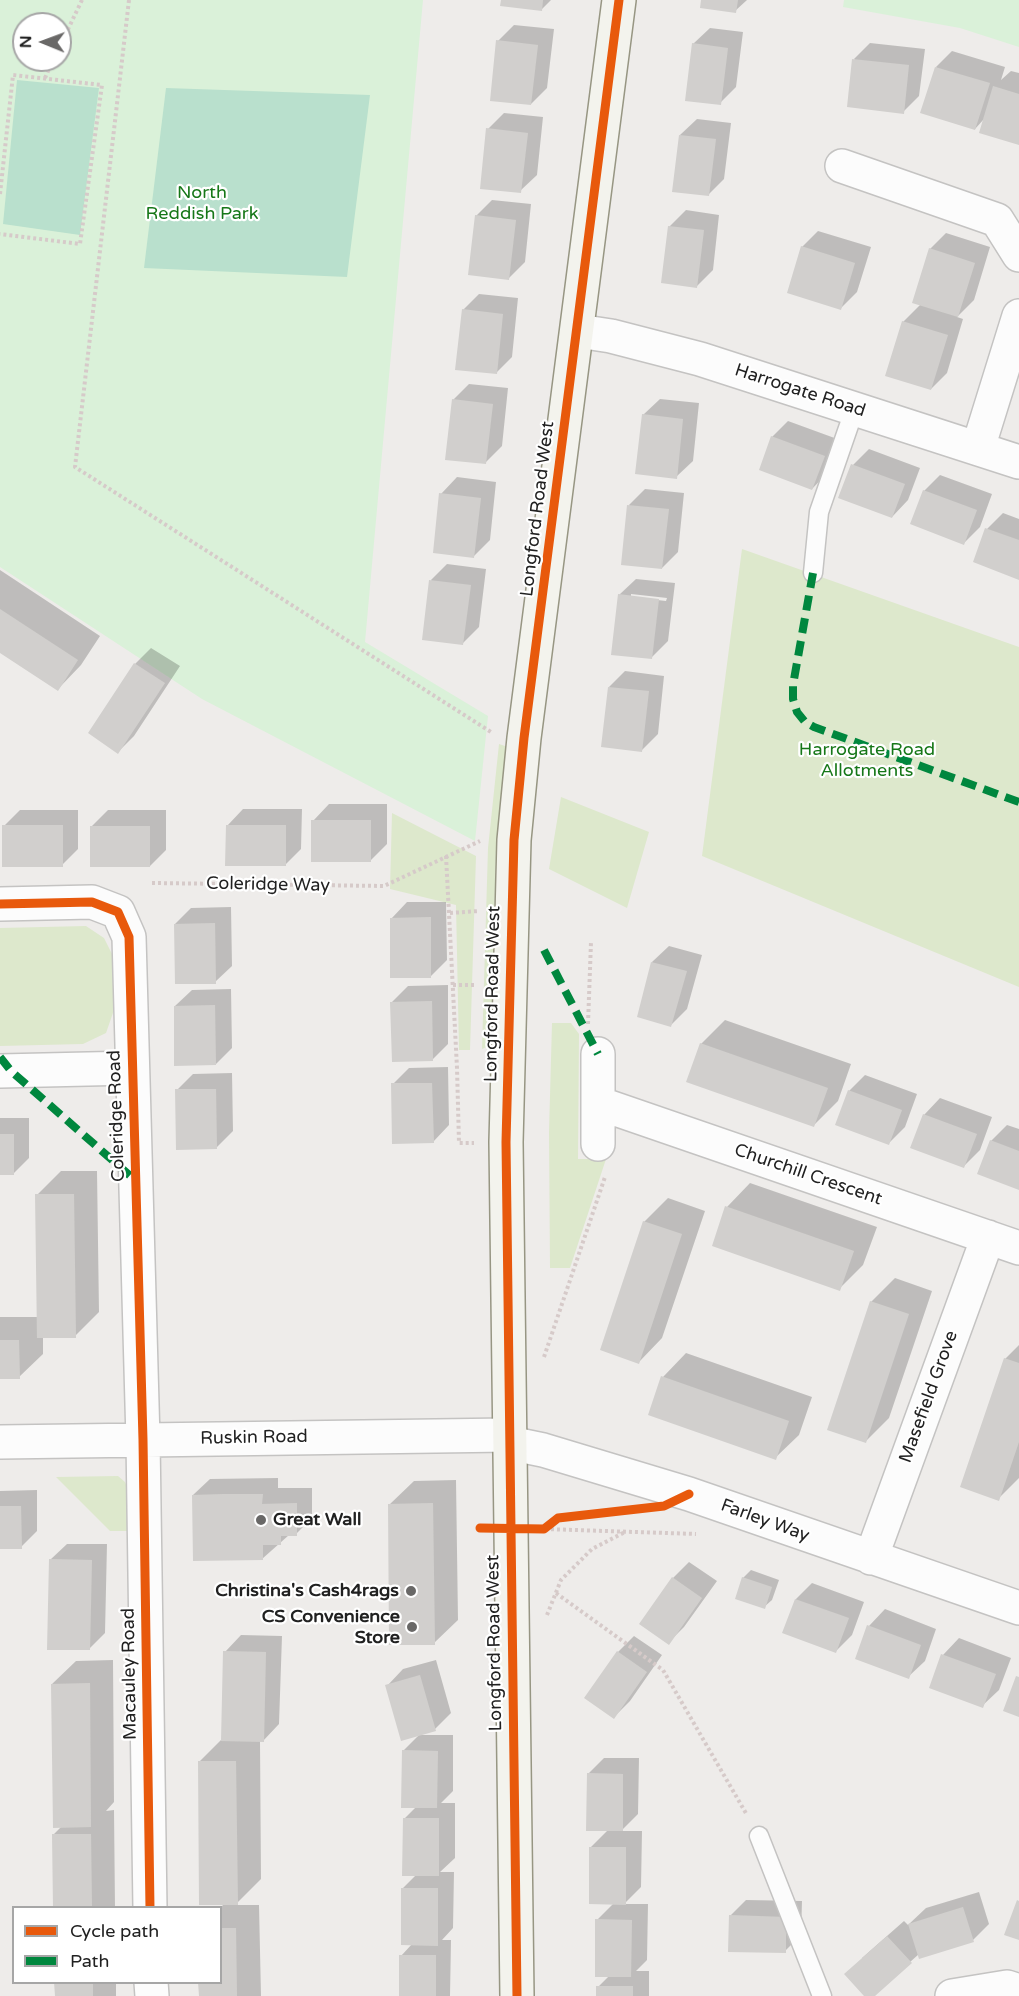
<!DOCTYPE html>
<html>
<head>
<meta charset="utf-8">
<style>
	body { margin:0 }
	#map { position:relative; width:1019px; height:1996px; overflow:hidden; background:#eeecea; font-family:"Varela Round",sans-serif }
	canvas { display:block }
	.legend { position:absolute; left:12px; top:1906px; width:210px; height:78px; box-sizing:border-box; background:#fff; border:2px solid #a6a6a6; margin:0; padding:8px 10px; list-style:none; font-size:18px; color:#212121 }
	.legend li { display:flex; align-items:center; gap:12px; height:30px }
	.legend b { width:30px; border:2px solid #a6a6a6 }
	.north { position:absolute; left:12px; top:12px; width:60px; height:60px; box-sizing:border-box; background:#fff; border:2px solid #a6a6a6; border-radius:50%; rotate:271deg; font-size:16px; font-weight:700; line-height:24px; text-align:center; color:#212121 }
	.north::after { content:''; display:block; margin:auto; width:21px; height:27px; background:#696867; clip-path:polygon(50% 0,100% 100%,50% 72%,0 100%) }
</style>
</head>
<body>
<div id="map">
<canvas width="1019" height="1996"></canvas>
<ul class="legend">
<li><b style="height:8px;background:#e8590c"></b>Cycle path</li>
<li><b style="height:8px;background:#00873e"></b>Path</li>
</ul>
<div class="north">N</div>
</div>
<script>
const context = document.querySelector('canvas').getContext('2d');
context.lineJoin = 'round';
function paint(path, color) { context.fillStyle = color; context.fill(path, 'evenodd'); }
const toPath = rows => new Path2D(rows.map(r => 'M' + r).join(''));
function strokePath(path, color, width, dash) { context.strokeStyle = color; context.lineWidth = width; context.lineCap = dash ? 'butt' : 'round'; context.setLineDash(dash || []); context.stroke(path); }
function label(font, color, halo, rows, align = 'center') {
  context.font = font + ' "Varela Round",sans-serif'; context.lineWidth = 4.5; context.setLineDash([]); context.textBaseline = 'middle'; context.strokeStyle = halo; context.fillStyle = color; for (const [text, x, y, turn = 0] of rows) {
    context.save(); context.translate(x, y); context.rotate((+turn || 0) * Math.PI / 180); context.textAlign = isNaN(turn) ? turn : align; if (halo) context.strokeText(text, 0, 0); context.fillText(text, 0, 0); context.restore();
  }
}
paint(toPath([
	[742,549,1019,647,1019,987,702,856],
	[499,744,508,747,496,848,491,1045,482,1049,488,848],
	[561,797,649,832,627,908,549,869],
	[392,813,476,856,470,1050,459,1050,456,905,390,889],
	[86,926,104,938,113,956,114,1010,106,1033,83,1044,0,1046,0,928],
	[552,1023,571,1023,579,1034,578,1159,606,1159,570,1268,550,1268,549,1132],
	[118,1476,125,1482,128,1489,127,1531,110,1531,56,1477]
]), '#dde8cc');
paint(toPath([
	[0,0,423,0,365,642,488,716,475,841,202,699,0,567],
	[24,24,60,24,60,60,24,60],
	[844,0,1019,0,1019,47,960,28,843,7]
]), '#daf1d9');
paint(toPath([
	[17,80,99,88,80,235,3,224],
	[166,88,370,95,347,277,144,268]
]), '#b9e0cd');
paint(toPath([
	[503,0,551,0,542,9],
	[702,0,747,0,735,11],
	[514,25,554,29,547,88,531,104,498,41],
	[710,28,743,32,736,87,720,103,693,44],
	[870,43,925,49,919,96,903,112,854,59],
	[952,51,1005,67,1001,80,1011,71,1019,73,1019,144,984,119,975,129,936,67],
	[504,113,543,117,537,175,520,191,488,129],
	[697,119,731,123,724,179,708,195,680,135],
	[492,200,531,204,525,262,509,278,476,216],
	[686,210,719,215,713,270,697,286,669,227],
	[818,231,871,247,857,292,841,308,802,247],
	[946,233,990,247,974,300,957,317,963,319,947,373,931,389,903,322,921,304,930,249],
	[479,294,518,298,512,357,496,373,463,310],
	[469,384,508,388,502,446,486,462,453,400],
	[660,399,699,403,693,461,676,477,643,415],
	[788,421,840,440,828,472,812,489,772,437],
	[869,449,920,468,908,500,892,517,853,465],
	[940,475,992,494,980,527,964,543,924,491],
	[457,477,496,482,490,540,474,556,441,494],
	[645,489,684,493,678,552,662,568,629,505],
	[1003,513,1019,519,1019,578,987,529],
	[447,564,486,569,479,627,463,643,431,580],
	[0,570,100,636,81,665,58,689,0,651],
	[636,579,675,583,668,641,652,657,619,595],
	[631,594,667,598,666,601,631,597],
	[151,648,180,666,134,736,118,752,90,733,135,664],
	[625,671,664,676,658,734,642,750,609,687],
	[329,804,387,804,387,844,371,860,313,821],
	[243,809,302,809,301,849,285,865,227,826],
	[20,810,78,810,78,849,62,865,4,826],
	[108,810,166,810,166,850,150,866,91,827],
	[407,902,446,902,447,960,431,976,391,919],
	[231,907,232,966,215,982,175,924,191,908],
	[669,946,702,955,687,1009,671,1025,652,962],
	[448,985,448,1044,432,1060,392,1002,408,986],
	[231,989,232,1048,216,1064,175,1006,192,990],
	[725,1020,851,1064,838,1101,814,1125,701,1044],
	[448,1067,449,1125,433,1142,393,1084,409,1068],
	[232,1073,233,1131,216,1148,177,1090,193,1074],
	[865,1075,917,1094,905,1127,889,1143,849,1091],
	[940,1098,992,1117,980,1150,964,1166,924,1115],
	[0,1118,29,1118,29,1158,13,1174,0,1174],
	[1007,1125,1019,1129,1019,1188,991,1141],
	[61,1171,97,1171,99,1312,75,1336,43,1336,43,1354,19,1377,0,1377,0,1317,38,1317,37,1195],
	[750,1183,877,1227,863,1265,839,1289,727,1207],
	[668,1198,705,1211,662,1338,639,1362,644,1222],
	[895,1278,932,1291,889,1418,866,1441,871,1302],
	[1019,1345,1019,1478,998,1499,1005,1359],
	[686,1353,812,1397,799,1435,775,1458,663,1377],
	[278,1478,278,1488,312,1488,312,1518,296,1534,289,1535,262,1559,193,1495,210,1479],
	[456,1480,458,1620,434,1643,390,1504,414,1481],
	[37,1490,37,1531,21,1547,0,1548,0,1491],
	[67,1544,107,1544,105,1633,89,1649,50,1560],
	[689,1562,717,1581,684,1627,668,1643,673,1578],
	[751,1570,779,1580,772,1600,764,1607,743,1578],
	[812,1583,864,1602,852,1635,836,1651,784,1632,796,1599],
	[885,1609,936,1629,925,1661,908,1677,869,1626],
	[241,1635,282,1636,279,1724,263,1741,260,1741,261,1879,235,1905,259,1905,261,1996,200,1996,220,1982,220,1908,225,1903,199,1762,223,1738,225,1652],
	[634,1636,662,1655,630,1701,614,1717,618,1652],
	[959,1638,1011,1658,999,1690,982,1706,931,1687,943,1655],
	[113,1660,114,1802,106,1811,114,1810,115,1908,54,1908,53,1835,62,1826,52,1684,76,1661],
	[436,1660,451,1713,435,1729,387,1686,403,1669],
	[419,1735,453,1735,453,1791,441,1803,455,1803,455,1858,440,1872,454,1872,453,1928,442,1940,451,1940,450,1996,400,1996,401,1956,412,1944,403,1888,417,1874,404,1819,416,1807,403,1751],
	[604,1758,639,1758,638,1814,621,1831,642,1831,641,1887,624,1904,648,1904,647,1960,636,1971,649,1971,649,1996,598,1996,598,1987,609,1976,597,1920,614,1903,591,1847,608,1830,588,1774],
	[979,1892,989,1924,973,1940,919,1954,872,1996,866,1996,862,1958,904,1921,908,1925,926,1908],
	[746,1900,802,1901,801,1935,785,1951,730,1916],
	[56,1982,116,1982,116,1996,56,1996]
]), '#0003');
paint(toPath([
	[501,0,543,0,542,11,500,6],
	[701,0,738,0,736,13,700,8],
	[496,40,538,45,531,105,490,101],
	[692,43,728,48,721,105,685,101],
	[852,59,909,65,904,114,847,107],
	[935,67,990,83,975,130,920,113],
	[993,86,1019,94,1019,145,979,133],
	[486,128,528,133,521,193,480,189],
	[679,135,716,139,709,196,672,192],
	[475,215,516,220,509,280,468,275],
	[668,226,704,230,697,288,661,283],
	[801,246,855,263,841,310,787,293],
	[929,248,975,263,958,317,912,303],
	[462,309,503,314,497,374,455,370],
	[902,321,948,335,931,390,885,376],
	[452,399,493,404,486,464,445,460],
	[642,414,683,419,677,479,635,474],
	[771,436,825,456,812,490,759,470],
	[851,464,905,484,892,518,838,498],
	[923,490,977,510,964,545,910,524],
	[439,493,481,498,474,558,433,553],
	[627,505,669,509,662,569,621,565],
	[985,528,1019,540,1019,580,973,562],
	[429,580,471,585,463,645,422,640],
	[618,594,659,599,652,659,611,655],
	[0,609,78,660,58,691,0,653],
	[134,663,165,683,118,754,88,733],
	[608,687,649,691,642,752,601,747],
	[311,820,371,820,371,862,311,862],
	[2,825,63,825,63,867,2,867],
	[226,825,286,825,286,866,225,866],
	[90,826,150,826,150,867,90,867],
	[431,917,431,978,390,978,390,918],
	[215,923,216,984,175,984,174,924],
	[651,962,687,971,671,1027,637,1017],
	[432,1001,433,1061,392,1062,390,1002],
	[215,1005,216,1065,174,1066,174,1006],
	[700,1043,828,1088,814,1127,686,1082],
	[391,1083,432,1083,434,1143,392,1144],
	[175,1089,216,1089,217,1149,176,1150],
	[848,1090,902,1110,889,1145,835,1125],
	[923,1114,977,1134,964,1168,910,1148],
	[0,1134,14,1134,14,1175,0,1175],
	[990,1140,1019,1151,1019,1190,977,1174],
	[35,1194,74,1194,76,1338,37,1338],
	[725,1206,854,1251,840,1291,712,1246],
	[643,1221,682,1234,639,1364,600,1350],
	[870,1301,909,1314,866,1443,827,1430],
	[0,1340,19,1340,20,1379,0,1379],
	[1004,1358,1019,1363,1019,1442,999,1501,960,1487],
	[661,1376,789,1421,776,1460,648,1415],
	[224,1494,263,1494,262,1504,297,1503,297,1536,281,1536,281,1545,263,1545,263,1560,193,1561,192,1495],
	[433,1503,435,1645,389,1645,388,1504],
	[0,1506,21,1506,22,1549,0,1549],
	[49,1559,92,1560,90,1650,47,1650],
	[672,1577,702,1598,669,1645,639,1624],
	[742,1577,772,1587,765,1609,735,1599],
	[795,1599,849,1618,836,1653,782,1633],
	[867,1625,921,1645,909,1679,855,1659],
	[223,1651,266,1652,264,1742,221,1741],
	[617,1651,647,1672,614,1719,584,1698],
	[941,1654,996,1674,983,1708,929,1688],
	[420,1675,436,1731,401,1741,385,1685],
	[1016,1676,1019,1677,1019,1717,1003,1711],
	[90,1683,91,1827,53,1828,51,1684],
	[402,1750,438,1751,437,1808,401,1808],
	[198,1761,236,1761,238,1905,199,1905],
	[587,1773,623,1774,623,1831,586,1831],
	[403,1818,439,1818,439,1876,402,1876],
	[52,1834,91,1834,92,1908,53,1908],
	[589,1847,626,1847,626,1905,589,1904],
	[401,1888,438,1888,438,1946,401,1945],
	[1017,1900,1019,1901,1019,1940,1004,1935],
	[963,1907,974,1942,919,1959,908,1924],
	[729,1915,786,1917,786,1953,728,1952],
	[595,1919,632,1920,631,1977,595,1977],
	[220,1928,236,1928,237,1996,199,1996,198,1982,220,1982],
	[887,1936,912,1963,875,1996,864,1996,844,1974],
	[399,1955,436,1955,436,1996,399,1996],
	[54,1982,93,1982,93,1996,55,1996],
	[596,1986,633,1986,633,1996,596,1996]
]), '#d1cfcd');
const lane = toPath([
	[813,573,819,512,855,408],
	[759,1836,822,1996]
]);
const street = toPath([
	[842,166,997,220,1019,255],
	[578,331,611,336,700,359,1019,462],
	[978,448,1019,316],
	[0,904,92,902,118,912,129,937,143,1440,150,1908],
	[598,1054,598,1103,1019,1248],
	[0,1071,132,1068],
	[598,1144,598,1103],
	[0,1442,508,1435],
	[509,1443,543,1450,689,1494,1019,1608],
	[871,1558,988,1237],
	[151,1982,152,1996],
	[952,1996,1007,1987,1019,1991]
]);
const secondary = toPath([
	[517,1996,506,1142,514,840,524,738,619,0]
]);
strokePath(lane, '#c4c3c2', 21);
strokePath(street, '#c4c3c2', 36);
strokePath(secondary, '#979683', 36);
strokePath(toPath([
	[129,0,75,467,491,732],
	[60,46,82,0],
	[45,78,53,60],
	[0,194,13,75,102,85,80,244,0,234],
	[446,856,457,1068,459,1143,474,1143],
	[152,883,384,886,480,841],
	[450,913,479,911],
	[453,985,477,985],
	[588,1024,591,942],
	[544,1357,605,1177],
	[545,1529,696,1534],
	[556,1593,663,1670,747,1815],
	[547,1615,561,1580,592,1549,625,1532]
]), '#d6cac9', 4, [3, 3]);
strokePath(lane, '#fcfcfc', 18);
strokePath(street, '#fcfcfc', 33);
strokePath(secondary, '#f3f3ed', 33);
strokePath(toPath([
	[813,573,793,685,793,699,797,712,805,722,814,727,1019,802],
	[544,950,598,1054],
	[0,1057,11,1071,136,1181]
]), '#00873e', 8, [15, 8]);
strokePath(toPath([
	[0,904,92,902,118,912,129,937,143,1440,150,1908],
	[480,1528,544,1529,558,1518,664,1506,689,1494],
	[517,1996,506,1142,514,840,524,738,619,0]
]), '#e8590c', 9);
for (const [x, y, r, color] of [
	[261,1520,6,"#696867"],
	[411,1591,6,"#696867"],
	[412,1627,6,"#696867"]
]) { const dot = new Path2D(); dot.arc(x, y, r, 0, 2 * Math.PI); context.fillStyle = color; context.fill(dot); strokePath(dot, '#fff', 2); }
label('18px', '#167718', '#fff', [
	["North",202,193],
	["Reddish Park",202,214],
	["Harrogate Road",867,750],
	["Allotments",867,771]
]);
label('18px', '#212121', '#fff', [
	["Harrogate Road",800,391,18],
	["Longford Road West",538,509,-83],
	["Coleridge Way",268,885,1],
	["Longford Road West",493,994,-89],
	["Coleridge Road",117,1116,-92],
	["Churchill Crescent",808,1175,19],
	["Masefield Grove",929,1397,-70],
	["Ruskin Road",254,1438,-1],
	["Farley Way",765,1521,20],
	["Longford Road West",495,1643,-91],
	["Macauley Road",130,1674,-91]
]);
label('bold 18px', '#212121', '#fff', [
	["Great Wall",273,1520,"left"],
	["Christina's Cash4rags",399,1591],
	["CS Convenience",400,1617],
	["Store",400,1638]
], 'right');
</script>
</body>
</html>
